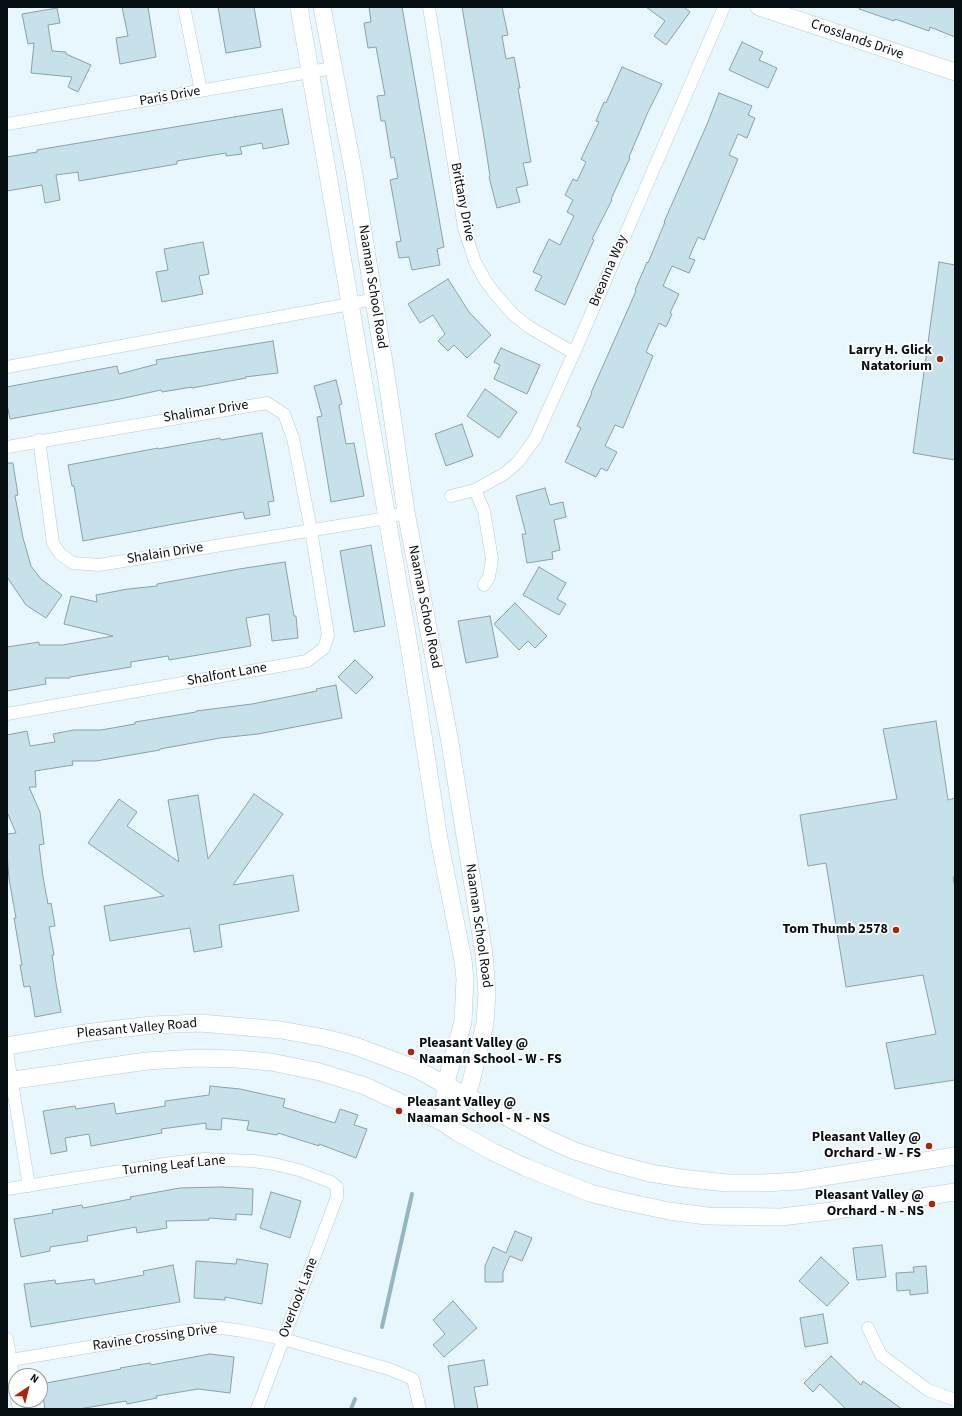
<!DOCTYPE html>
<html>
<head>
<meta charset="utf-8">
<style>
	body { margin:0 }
	#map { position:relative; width:962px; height:1416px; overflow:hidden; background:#e7f7fd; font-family:"Source Sans 3",sans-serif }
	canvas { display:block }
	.frame { position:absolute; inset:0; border:8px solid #050e11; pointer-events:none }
	.north { position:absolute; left:8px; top:1368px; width:40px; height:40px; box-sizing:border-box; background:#fff; border:1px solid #9b9fa0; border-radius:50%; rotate:35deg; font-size:11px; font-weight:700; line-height:16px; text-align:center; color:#050e11 }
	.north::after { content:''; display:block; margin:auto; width:14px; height:18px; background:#b02308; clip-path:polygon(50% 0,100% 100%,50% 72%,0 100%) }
</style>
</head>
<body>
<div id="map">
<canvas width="962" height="1416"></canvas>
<div class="frame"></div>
<div class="north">N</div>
</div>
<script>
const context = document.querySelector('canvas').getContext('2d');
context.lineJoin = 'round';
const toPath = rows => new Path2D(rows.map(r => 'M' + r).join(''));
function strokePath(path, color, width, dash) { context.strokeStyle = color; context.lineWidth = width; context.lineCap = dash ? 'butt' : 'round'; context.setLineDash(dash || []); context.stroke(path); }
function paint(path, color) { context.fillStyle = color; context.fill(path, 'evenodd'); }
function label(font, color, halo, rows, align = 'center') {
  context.font = font + ' "Source Sans 3",sans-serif'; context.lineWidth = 3.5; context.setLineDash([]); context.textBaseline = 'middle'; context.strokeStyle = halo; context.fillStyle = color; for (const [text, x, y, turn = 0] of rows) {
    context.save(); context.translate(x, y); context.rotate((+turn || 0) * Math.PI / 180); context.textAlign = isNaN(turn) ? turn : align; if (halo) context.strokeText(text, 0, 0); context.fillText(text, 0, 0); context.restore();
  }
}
strokePath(toPath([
	[382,1327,412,1194],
	[351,1409,355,1399]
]), '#94b5c1', 4);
const building = toPath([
	[122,7,148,7,156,57,120,64,116,38,128,36,122,7],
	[218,7,254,7,261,47,226,53,218,7],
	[369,7,402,7,444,247,437,249,440,265,412,270,409,257,399,258,396,242,401,241,390,180,398,178,394,157,391,158,385,121,381,121,377,96,385,95,376,47,368,48,364,23,371,22,369,7],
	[462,7,502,7,508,35,502,36,506,59,514,57,520,88,518,88,531,162,523,163,528,185,516,188,520,202,497,208,489,177,490,176,484,137,462,7],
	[646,7,684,7,690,12,666,45,654,36,665,21,646,7],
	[860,7,955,7,955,37,930,27,929,31,895,19,894,21,859,9,860,7],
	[57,8,60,23,48,25,52,51,66,52,66,54,91,65,78,92,68,87,72,77,31,73,34,43,28,44,22,14,57,8],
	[742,42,763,52,759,60,777,68,768,88,729,70,742,42],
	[622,67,662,84,648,112,629,157,630,158,611,199,612,200,592,239,594,240,565,305,535,290,542,276,533,272,549,239,560,245,574,216,567,212,573,200,565,195,573,179,577,181,586,162,581,159,599,122,596,121,604,102,606,103,622,67],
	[719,93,752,106,748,115,755,118,747,138,738,134,729,155,738,159,704,240,698,237,689,258,695,260,689,273,672,266,663,286,679,294,670,313,672,314,666,327,659,323,649,345,646,352,653,356,623,428,615,425,605,446,617,452,607,471,601,468,596,477,565,462,581,428,577,426,592,393,591,393,636,291,635,290,647,262,648,263,665,222,664,222,708,122,719,93],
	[282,109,289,144,263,149,262,143,240,147,242,154,226,156,226,153,177,161,177,164,79,181,78,172,56,175,60,200,45,203,42,185,7,191,7,157,37,152,37,150,282,109],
	[203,242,209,274,199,276,203,294,162,302,156,272,168,270,164,249,203,242],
	[939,262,955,265,955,460,913,453,939,262],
	[448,279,469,312,491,335,467,358,454,345,448,351,438,341,445,334,433,315,420,323,408,304,448,279],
	[273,341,278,373,245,377,246,378,192,388,192,387,162,392,161,390,120,399,10,419,7,404,7,387,117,366,119,374,157,364,156,360,273,341],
	[501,348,540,365,527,394,494,379,500,365,494,362,501,348],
	[336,380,342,404,339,405,346,444,354,443,364,496,331,502,317,417,322,416,314,386,336,380],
	[485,389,517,412,499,438,467,416,485,389],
	[462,424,473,456,446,466,435,434,462,424],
	[262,433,274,501,268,502,270,515,245,519,243,512,174,524,83,541,74,486,72,486,68,465,158,448,158,449,220,438,221,440,262,433],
	[7,463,13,463,18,495,15,496,23,538,31,566,41,579,62,595,46,618,26,605,7,577,7,463],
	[545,488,550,505,563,502,566,517,554,520,560,550,552,552,553,559,527,563,522,534,526,534,516,496,545,488],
	[371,545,385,626,354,632,340,551,371,545],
	[285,562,294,616,296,616,298,638,272,641,269,614,246,618,251,646,169,660,168,656,131,662,131,667,70,677,70,678,45,678,46,684,7,691,7,647,39,642,39,645,63,645,113,636,64,624,71,596,97,602,96,595,128,589,157,586,157,584,239,569,285,562],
	[539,567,566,583,557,599,566,604,559,615,523,595,539,567],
	[515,603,547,636,535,648,528,641,519,650,494,624,515,603],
	[490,616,498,657,466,663,458,621,490,616],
	[355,660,373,677,356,694,338,677,355,660],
	[336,685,342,718,258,734,220,738,160,749,160,750,96,761,72,761,73,765,35,771,36,787,29,787,40,812,44,844,39,845,43,877,48,904,51,903,55,926,49,927,54,955,52,955,56,983,61,1012,35,1017,30,986,24,987,20,965,22,965,14,918,16,918,9,879,7,854,7,834,16,833,7,812,7,735,27,731,30,746,55,742,53,734,74,730,101,730,135,724,135,722,196,712,196,711,252,704,317,691,316,689,336,685],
	[936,721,948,800,955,798,955,877,953,877,955,888,955,1080,895,1089,886,1043,936,1034,923,975,846,987,826,863,808,866,800,815,897,799,883,729,936,721],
	[254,794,283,814,233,885,293,875,299,911,219,925,222,947,194,952,190,928,110,941,104,906,164,896,88,843,119,799,137,812,127,826,179,862,168,800,198,795,208,859,254,794],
	[210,1086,240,1089,285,1099,283,1107,335,1123,340,1109,358,1115,354,1125,367,1129,356,1158,319,1144,319,1146,278,1133,277,1135,247,1130,249,1121,222,1118,221,1130,206,1129,206,1123,161,1129,162,1133,91,1146,89,1134,65,1138,67,1151,51,1154,43,1111,75,1106,76,1109,114,1103,116,1114,165,1106,165,1101,209,1095,210,1086],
	[222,1187,253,1189,252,1215,236,1214,236,1220,209,1218,209,1220,166,1221,167,1228,137,1233,136,1227,87,1236,88,1241,50,1247,50,1251,21,1257,14,1219,53,1213,52,1210,82,1205,83,1208,131,1199,130,1197,180,1188,222,1187],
	[271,1192,301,1201,290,1238,260,1228,271,1192],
	[515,1231,532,1238,522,1261,510,1256,503,1272,503,1282,485,1282,485,1266,493,1247,506,1253,515,1231],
	[882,1245,886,1277,857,1280,853,1248,882,1245],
	[821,1257,849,1283,827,1306,799,1281,821,1257],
	[237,1259,268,1264,262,1304,225,1297,225,1300,194,1298,196,1261,236,1264,237,1259],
	[173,1265,180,1302,31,1327,24,1284,55,1280,56,1284,94,1279,95,1284,144,1275,143,1271,173,1265],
	[926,1266,928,1293,910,1295,910,1290,897,1291,896,1273,914,1272,913,1267,926,1266],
	[453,1301,477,1328,444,1357,433,1345,445,1334,433,1320,453,1301],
	[823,1314,828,1343,805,1347,800,1318,823,1314],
	[210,1354,234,1357,230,1393,198,1389,156,1396,157,1398,127,1404,126,1401,79,1409,45,1409,41,1384,121,1369,120,1368,150,1363,151,1365,210,1354],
	[831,1356,861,1385,863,1381,902,1409,846,1409,820,1384,813,1392,804,1383,831,1356],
	[484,1360,488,1385,474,1387,478,1409,455,1409,448,1366,484,1360]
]);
paint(building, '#c7e1eb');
strokePath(building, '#88a1ab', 1);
const street = toPath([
	[184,7,201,91],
	[429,7,464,228,475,262,485,280,495,294,514,315,529,327,574,353],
	[7,124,333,68],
	[7,367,350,304,374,299],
	[39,440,53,543,60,554,73,563,99,565,387,518,406,512],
	[7,447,267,403,284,414,293,438,311,530,328,635,324,648,307,661,7,714],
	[475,490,484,511,492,559,489,577,484,585],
	[451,496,475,490,504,474,518,462,535,439,574,353,724,7],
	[7,1052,29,1186],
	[7,1189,171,1163,203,1159,253,1161,274,1164,299,1170,331,1182,337,1187,337,1197,257,1409],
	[868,1328,881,1355,928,1390,955,1400],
	[7,1339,16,1392],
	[11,1360,184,1331,221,1328,243,1331,283,1339,389,1369,413,1379,420,1409],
	[17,1400,19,1409]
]);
const secondary = toPath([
	[299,7,410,651,439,839,463,960,465,979,463,1022,445,1086,444,1123],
	[322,7,354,175,389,394,406,512,449,737,484,954,487,993,485,1023,471,1082,466,1097,444,1123],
	[759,7,955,72],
	[7,1046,85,1033,152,1025,200,1023,281,1030,325,1038,355,1046,414,1068,548,1139,575,1151,609,1162,650,1173,681,1178,727,1183,763,1183,798,1181,955,1156],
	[7,1081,147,1061,197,1058,236,1059,271,1062,320,1072,365,1086,444,1123,457,1132,493,1152,525,1167,590,1193,622,1201,669,1211,707,1216,781,1217,831,1211,955,1192]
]);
strokePath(street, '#b3cdd7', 13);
strokePath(secondary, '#b3cdd7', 18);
strokePath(street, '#fff', 12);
strokePath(secondary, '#fff', 17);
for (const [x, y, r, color] of [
	[940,359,4,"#b02308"],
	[896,930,4,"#b02308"],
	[411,1052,4,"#b02308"],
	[399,1111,4,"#b02308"],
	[929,1146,4,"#b02308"],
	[932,1204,4,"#b02308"]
]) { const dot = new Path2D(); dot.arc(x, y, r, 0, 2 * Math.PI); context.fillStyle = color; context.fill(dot); strokePath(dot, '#fff', 1.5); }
label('14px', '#050e11', '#fff', [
	["Crosslands Drive",857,40,19],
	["Paris Drive",170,97,-10],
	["Brittany Drive",462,202,79],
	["Breanna Way",609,271,-67],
	["Naaman School Road",372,287,81],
	["Shalimar Drive",206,412,-9],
	["Shalain Drive",165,554,-9],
	["Naaman School Road",424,607,79],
	["Shalfont Lane",227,675,-10],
	["Naaman School Road",478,926,82],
	["Pleasant Valley Road",137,1029,-5],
	["Turning Leaf Lane",174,1166,-6],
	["Overlook Lane",299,1298,-69],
	["Ravine Crossing Drive",155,1338,-8]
]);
label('bold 14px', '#050e11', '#fff', [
	["Larry H. Glick",932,351],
	["Natatorium",932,367],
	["Tom Thumb 2578",888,930],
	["Pleasant Valley @",419,1044,"left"],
	["Naaman School - W - FS",419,1060,"left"],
	["Pleasant Valley @",407,1103,"left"],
	["Naaman School - N - NS",407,1119,"left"],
	["Pleasant Valley @",921,1138],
	["Orchard - W - FS",921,1154],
	["Pleasant Valley @",924,1196],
	["Orchard - N - NS",924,1212]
], 'right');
</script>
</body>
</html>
